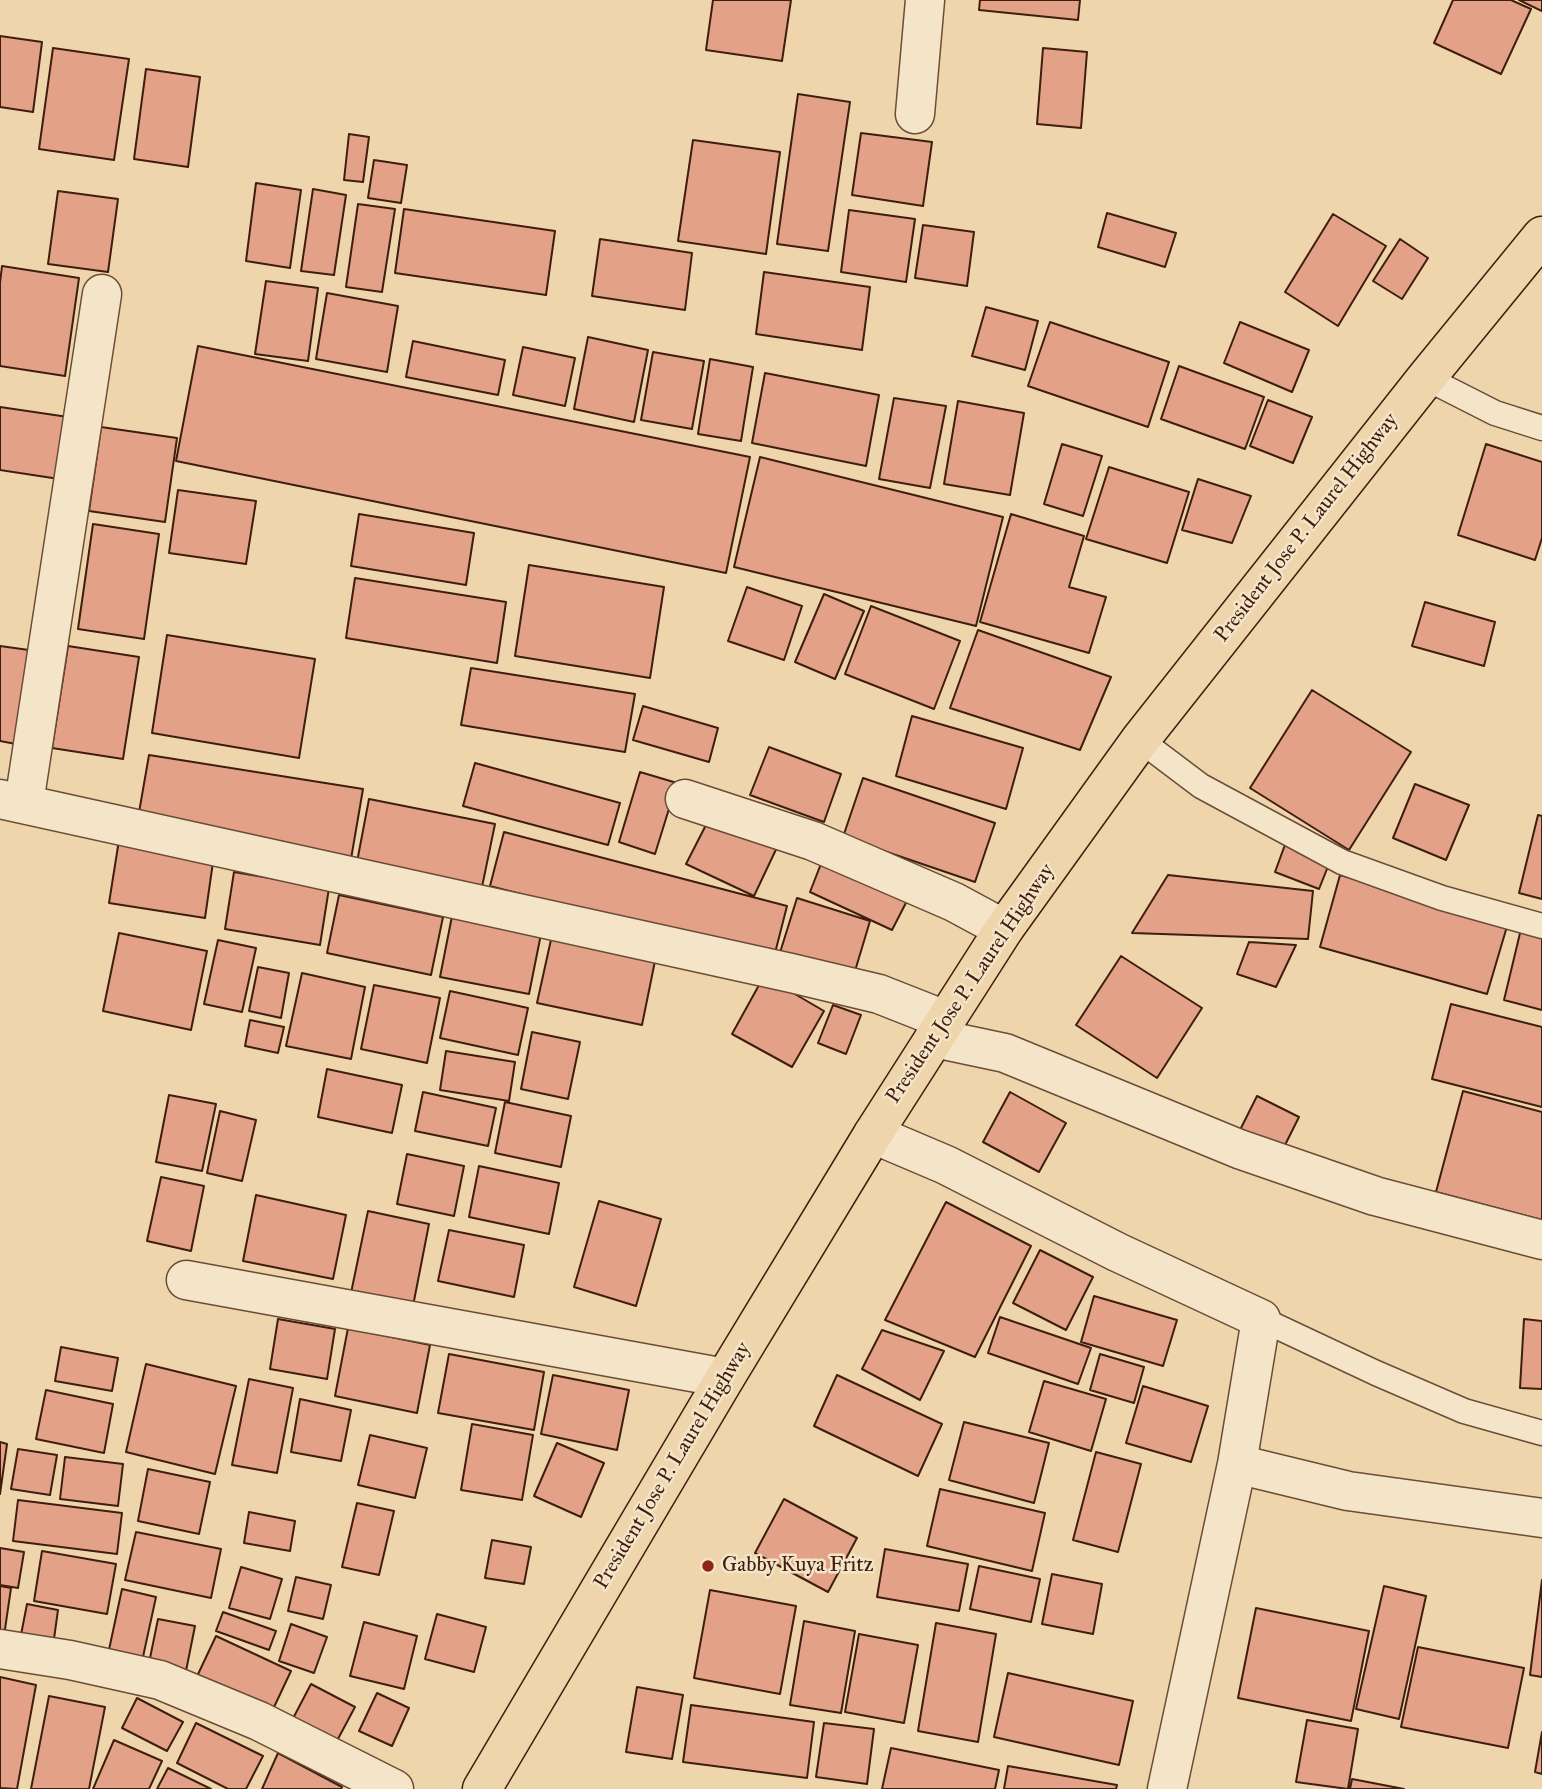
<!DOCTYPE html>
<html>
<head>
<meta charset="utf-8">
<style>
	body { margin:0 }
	canvas { display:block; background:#eed5ab }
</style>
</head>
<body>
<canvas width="1542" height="1789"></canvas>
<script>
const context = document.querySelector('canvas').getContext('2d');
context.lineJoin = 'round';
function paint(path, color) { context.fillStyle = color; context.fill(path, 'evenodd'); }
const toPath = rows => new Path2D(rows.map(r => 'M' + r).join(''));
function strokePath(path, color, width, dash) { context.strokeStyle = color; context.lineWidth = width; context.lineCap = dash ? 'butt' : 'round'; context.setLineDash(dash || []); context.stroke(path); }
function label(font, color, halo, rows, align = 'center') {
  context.font = font + ' "IM FELL Great Primer",serif'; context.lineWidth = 5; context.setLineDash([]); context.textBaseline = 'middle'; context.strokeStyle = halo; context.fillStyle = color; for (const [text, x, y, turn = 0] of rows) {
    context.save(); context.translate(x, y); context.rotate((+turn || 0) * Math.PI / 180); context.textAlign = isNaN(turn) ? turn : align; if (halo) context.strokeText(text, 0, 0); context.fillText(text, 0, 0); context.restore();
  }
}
const building = toPath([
	[713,0,791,0,782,61,706,50,713,0],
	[980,0,1080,0,1078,20,979,10,980,0],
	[1453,0,1511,0,1531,9,1501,74,1434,43,1453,0],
	[1519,0,1542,0,1542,11,1519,0],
	[0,36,42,42,33,112,0,107,0,36],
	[53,48,129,59,114,160,39,149,53,48],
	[1043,48,1087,52,1081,128,1037,124,1043,48],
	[146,69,200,77,188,167,134,159,146,69],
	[798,94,850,102,828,251,777,244,798,94],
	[861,133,932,142,923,206,852,195,861,133],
	[349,134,369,137,363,182,344,180,349,134],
	[693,140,780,152,766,254,678,241,693,140],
	[374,160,407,165,401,203,368,198,374,160],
	[256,183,301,190,290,268,246,261,256,183],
	[313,189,346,195,334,275,301,271,313,189],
	[58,191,118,199,108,272,48,264,58,191],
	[358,204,395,209,382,292,346,287,358,204],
	[404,209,555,231,546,295,395,273,404,209],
	[849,210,915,219,906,282,841,272,849,210],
	[1107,213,1176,233,1165,267,1098,247,1107,213],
	[1333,214,1386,246,1338,326,1285,292,1333,214],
	[923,225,974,232,967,286,915,278,923,225],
	[600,239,692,253,685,310,592,296,600,239],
	[1400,239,1428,258,1402,299,1373,281,1400,239],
	[2,266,79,278,65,376,0,366,0,283,2,266],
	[764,272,870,287,862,350,756,334,764,272],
	[266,281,318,288,308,361,255,354,266,281],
	[327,293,398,306,387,372,316,359,327,293],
	[986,307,1038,321,1025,370,972,356,986,307],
	[1050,322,1169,362,1148,427,1028,386,1050,322],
	[1240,322,1309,350,1292,392,1224,363,1240,322],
	[588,337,648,350,634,422,574,409,588,337],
	[413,341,505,360,498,395,406,377,413,341],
	[198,346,750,457,726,573,176,461,198,346],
	[523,347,575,358,565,406,513,395,523,347],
	[653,352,704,361,692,429,641,420,653,352],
	[710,359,753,367,741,441,698,434,710,359],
	[1179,366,1264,397,1245,449,1161,419,1179,366],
	[765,373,879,395,866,466,752,443,765,373],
	[894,398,946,406,930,488,879,479,894,398],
	[1268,400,1312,417,1293,463,1250,446,1268,400],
	[958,401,1024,413,1010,495,944,484,958,401],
	[0,407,68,417,59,479,0,470,0,407],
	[101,427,177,438,165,522,89,511,101,427],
	[1062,444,1102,456,1083,516,1044,504,1062,444],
	[1486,444,1542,462,1542,538,1535,560,1458,535,1486,444],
	[760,457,1003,517,976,626,734,567,760,457],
	[1109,467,1189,492,1167,563,1086,539,1109,467],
	[1198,479,1251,496,1232,543,1182,530,1198,479],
	[178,490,256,501,246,564,169,553,178,490],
	[359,514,474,533,466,585,351,566,359,514],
	[1011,514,1084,536,1069,587,1106,597,1089,653,980,622,1011,514],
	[93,524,159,534,144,639,78,629,93,524],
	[529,565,664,587,650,678,515,656,529,565],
	[355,578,506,602,497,663,346,638,355,578],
	[747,587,802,606,784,660,728,641,747,587],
	[824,594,864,611,835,679,795,662,824,594],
	[1425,602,1495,622,1484,666,1412,646,1425,602],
	[871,606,960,641,934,709,845,674,871,606],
	[978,630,1111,677,1080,750,950,708,978,630],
	[167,635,315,659,299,758,152,733,167,635],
	[0,646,36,651,21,745,0,741,0,646],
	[68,646,139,657,123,759,52,748,68,646],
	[471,668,635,694,625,752,461,725,471,668],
	[1312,690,1411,752,1349,850,1250,788,1312,690],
	[643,706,718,728,709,762,633,740,643,706],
	[912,716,1023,748,1006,809,896,776,912,716],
	[769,747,841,774,824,822,750,795,769,747],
	[149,755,363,789,351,859,137,824,149,755],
	[475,763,620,803,608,845,463,806,475,763],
	[640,772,677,783,655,854,619,842,640,772],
	[863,778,995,823,975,882,843,837,863,778],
	[1415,784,1469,805,1446,860,1393,838,1415,784],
	[369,799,495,824,482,887,357,862,369,799],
	[1538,815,1542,816,1542,899,1519,893,1538,815],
	[708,821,780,841,754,896,686,864,708,821],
	[504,832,787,906,773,961,490,886,504,832],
	[119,840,214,855,205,918,109,903,119,840],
	[1286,842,1331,859,1319,889,1275,872,1286,842],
	[824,856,911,893,892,930,810,892,824,856],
	[234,872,329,888,320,945,225,929,234,872],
	[1168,875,1313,891,1308,939,1132,933,1168,875],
	[1340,875,1508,923,1487,994,1320,947,1340,875],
	[339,895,443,917,431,975,327,953,339,895],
	[797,898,870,921,852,981,778,959,797,898],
	[453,911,542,929,529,994,440,977,453,911],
	[1521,929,1542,935,1542,1010,1504,1000,1521,929],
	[119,933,207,951,191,1030,103,1011,119,933],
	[552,935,656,956,642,1025,537,1003,552,935],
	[218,940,256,948,242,1012,204,1004,218,940],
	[1249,942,1296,945,1276,987,1237,974,1249,942],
	[1121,956,1202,1008,1157,1078,1076,1025,1121,956],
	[258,967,289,973,281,1018,249,1011,258,967],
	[302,973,365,987,351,1059,286,1046,302,973],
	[764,976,824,1011,792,1067,732,1034,764,976],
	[374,985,440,998,427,1063,361,1049,374,985],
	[450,991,528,1008,518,1055,440,1038,450,991],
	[1451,1004,1542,1027,1542,1107,1432,1079,1451,1004],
	[833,1005,861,1015,846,1054,818,1043,833,1005],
	[250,1020,284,1027,278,1053,245,1046,250,1020],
	[532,1032,580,1042,568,1099,521,1089,532,1032],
	[446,1051,515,1062,509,1101,440,1090,446,1051],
	[327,1069,402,1085,392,1133,318,1117,327,1069],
	[1463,1091,1542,1112,1542,1220,1436,1192,1463,1091],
	[423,1092,496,1108,488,1146,415,1131,423,1092],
	[1010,1092,1066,1123,1039,1172,983,1142,1010,1092],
	[169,1095,216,1104,202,1171,156,1162,169,1095],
	[1257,1096,1299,1117,1282,1151,1240,1130,1257,1096],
	[505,1102,571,1116,561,1167,495,1153,505,1102],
	[220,1111,256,1120,242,1181,207,1173,220,1111],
	[407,1154,464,1166,454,1216,397,1204,407,1154],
	[479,1166,559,1183,549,1234,469,1217,479,1166],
	[161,1177,204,1186,191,1251,147,1241,161,1177],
	[256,1195,346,1215,333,1279,243,1261,256,1195],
	[599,1201,661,1219,636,1306,574,1287,599,1201],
	[946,1202,1031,1246,975,1357,885,1320,946,1202],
	[368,1211,429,1224,413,1306,351,1293,368,1211],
	[449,1230,524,1245,514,1297,438,1281,449,1230],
	[1040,1250,1093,1277,1066,1330,1013,1303,1040,1250],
	[1094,1296,1177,1320,1163,1366,1081,1342,1094,1296],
	[1000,1317,1091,1348,1078,1384,988,1353,1000,1317],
	[278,1319,335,1329,327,1379,270,1369,278,1319],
	[1524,1319,1542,1321,1542,1389,1520,1388,1524,1319],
	[348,1328,430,1345,417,1413,335,1396,348,1328],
	[882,1330,944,1351,920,1400,862,1369,882,1330],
	[61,1347,118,1358,112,1391,55,1381,61,1347],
	[449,1354,544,1372,534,1430,438,1413,449,1354],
	[1100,1354,1144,1367,1134,1403,1090,1390,1100,1354],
	[146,1364,236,1386,215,1474,126,1452,146,1364],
	[553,1375,629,1390,617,1450,541,1434,553,1375],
	[837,1375,942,1424,918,1476,814,1426,837,1375],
	[249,1379,293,1388,277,1473,232,1465,249,1379],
	[1044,1381,1106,1399,1091,1451,1029,1432,1044,1381],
	[1143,1386,1208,1406,1191,1462,1126,1443,1143,1386],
	[46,1390,113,1404,104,1453,36,1439,46,1390],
	[300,1399,351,1410,341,1461,291,1452,300,1399],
	[964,1422,1049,1443,1034,1503,949,1480,964,1422],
	[472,1424,533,1435,522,1500,461,1490,472,1424],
	[370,1435,427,1448,415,1498,358,1485,370,1435],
	[0,1442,7,1444,0,1494,0,1442],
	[557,1443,604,1463,581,1517,534,1496,557,1443],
	[18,1449,57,1455,50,1495,11,1489,18,1449],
	[1096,1452,1141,1464,1118,1552,1073,1540,1096,1452],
	[65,1457,123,1464,118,1506,60,1499,65,1457],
	[148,1469,210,1482,199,1534,138,1521,148,1469],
	[940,1489,1045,1513,1032,1571,927,1546,940,1489],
	[784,1499,857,1538,828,1592,755,1553,784,1499],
	[18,1500,122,1513,117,1554,13,1541,18,1500],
	[357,1503,394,1511,379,1575,342,1567,357,1503],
	[249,1512,295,1521,290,1551,244,1543,249,1512],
	[136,1532,221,1549,211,1598,125,1580,136,1532],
	[492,1540,531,1547,524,1584,485,1578,492,1540],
	[0,1548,24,1552,18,1588,0,1585,0,1548],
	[885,1549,968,1564,959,1611,877,1597,885,1549],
	[42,1551,116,1564,107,1614,34,1601,42,1551],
	[979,1566,1040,1579,1031,1622,970,1609,979,1566],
	[241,1567,282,1579,270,1619,229,1608,241,1567],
	[1052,1574,1102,1584,1093,1634,1042,1624,1052,1574],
	[296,1577,331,1585,323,1619,288,1611,296,1577],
	[1542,1580,1542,1677,1530,1675,1542,1580],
	[0,1586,11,1588,3,1643,0,1642,0,1586],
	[1384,1586,1426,1596,1399,1719,1356,1709,1384,1586],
	[122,1589,156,1597,141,1666,107,1659,122,1589],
	[710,1590,796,1606,780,1694,694,1678,710,1590],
	[27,1604,58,1610,53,1646,20,1640,27,1604],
	[1256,1608,1369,1631,1351,1721,1238,1698,1256,1608],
	[223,1612,276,1631,269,1650,216,1631,223,1612],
	[437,1614,486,1627,474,1672,425,1659,437,1614],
	[158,1619,195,1626,186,1671,149,1663,158,1619],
	[804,1621,855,1631,841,1713,790,1705,804,1621],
	[364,1622,417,1636,404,1689,350,1676,364,1622],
	[936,1623,996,1634,978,1742,918,1731,936,1623],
	[291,1624,327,1637,314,1673,279,1661,291,1624],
	[859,1634,918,1645,904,1723,845,1712,859,1634],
	[216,1636,291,1671,267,1722,192,1687,216,1636],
	[1418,1647,1524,1668,1508,1748,1401,1727,1418,1647],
	[1008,1673,1133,1701,1119,1765,994,1737,1008,1673],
	[0,1677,36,1685,17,1789,0,1788,0,1677],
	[311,1684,355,1707,331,1752,288,1728,311,1684],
	[637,1687,683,1695,672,1759,626,1752,637,1687],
	[377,1693,409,1708,392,1746,359,1731,377,1693],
	[49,1696,105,1707,89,1789,31,1789,49,1696],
	[137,1698,183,1722,167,1751,122,1728,137,1698],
	[691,1705,814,1722,807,1778,683,1762,691,1705],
	[1307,1720,1358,1729,1348,1789,1296,1782,1307,1720],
	[196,1723,263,1756,246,1789,228,1789,177,1763,196,1723],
	[824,1723,874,1729,867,1784,816,1777,824,1723],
	[1542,1732,1542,1774,1535,1772,1542,1732],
	[114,1740,162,1761,149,1789,93,1789,114,1740],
	[891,1748,999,1770,995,1789,882,1789,891,1748],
	[278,1753,342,1787,341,1789,262,1789,278,1753],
	[1008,1766,1117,1785,1116,1789,1004,1789,1008,1766],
	[168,1768,211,1789,157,1789,168,1768],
	[1352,1779,1404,1789,1350,1789,1352,1779]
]);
paint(building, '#e3a288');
strokePath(building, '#3f1e0f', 2);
const lane = toPath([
	[1426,378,1495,413,1542,428],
	[1140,740,1201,786,1342,862,1442,898,1542,926],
	[1261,1319,1376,1373,1464,1411,1542,1433]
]);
const street = toPath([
	[915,114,925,0],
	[0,799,791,973,879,994,945,1020],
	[685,799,813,841,954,902,1004,929],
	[24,803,102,294],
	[934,1038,1005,1053,1239,1149,1375,1196,1542,1240],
	[873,1134,946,1165,1117,1252,1261,1319,1237,1464,1167,1789],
	[186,1280,725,1378],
	[1237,1464,1348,1491,1542,1518],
	[0,1649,70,1660,160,1680,259,1721,394,1789]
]);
const primary = toPath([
	[482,1789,725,1378,873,1134,1004,929,1140,740,1426,378,1542,236]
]);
strokePath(lane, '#6b4c36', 27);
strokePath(street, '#6b4c36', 41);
strokePath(primary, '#3f1e0f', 41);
strokePath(lane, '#f4e4c8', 24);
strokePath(street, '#f4e4c8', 38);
strokePath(primary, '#eed5ab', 38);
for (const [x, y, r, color] of [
	[708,1566,7,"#8f2418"]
]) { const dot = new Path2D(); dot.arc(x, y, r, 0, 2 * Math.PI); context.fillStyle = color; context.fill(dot); strokePath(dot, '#f4e4c8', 2.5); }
label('21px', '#3f1e0f', '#f4e4c8', [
	["President Jose P. Laurel Highway",1307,528,-52],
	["President Jose P. Laurel Highway",971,984,-56],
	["President Jose P. Laurel Highway",673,1466,-59]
]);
label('21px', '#3f1e0f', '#f4e4c8', [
	["Gabby Kuya Fritz",722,1566]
], 'left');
</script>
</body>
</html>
